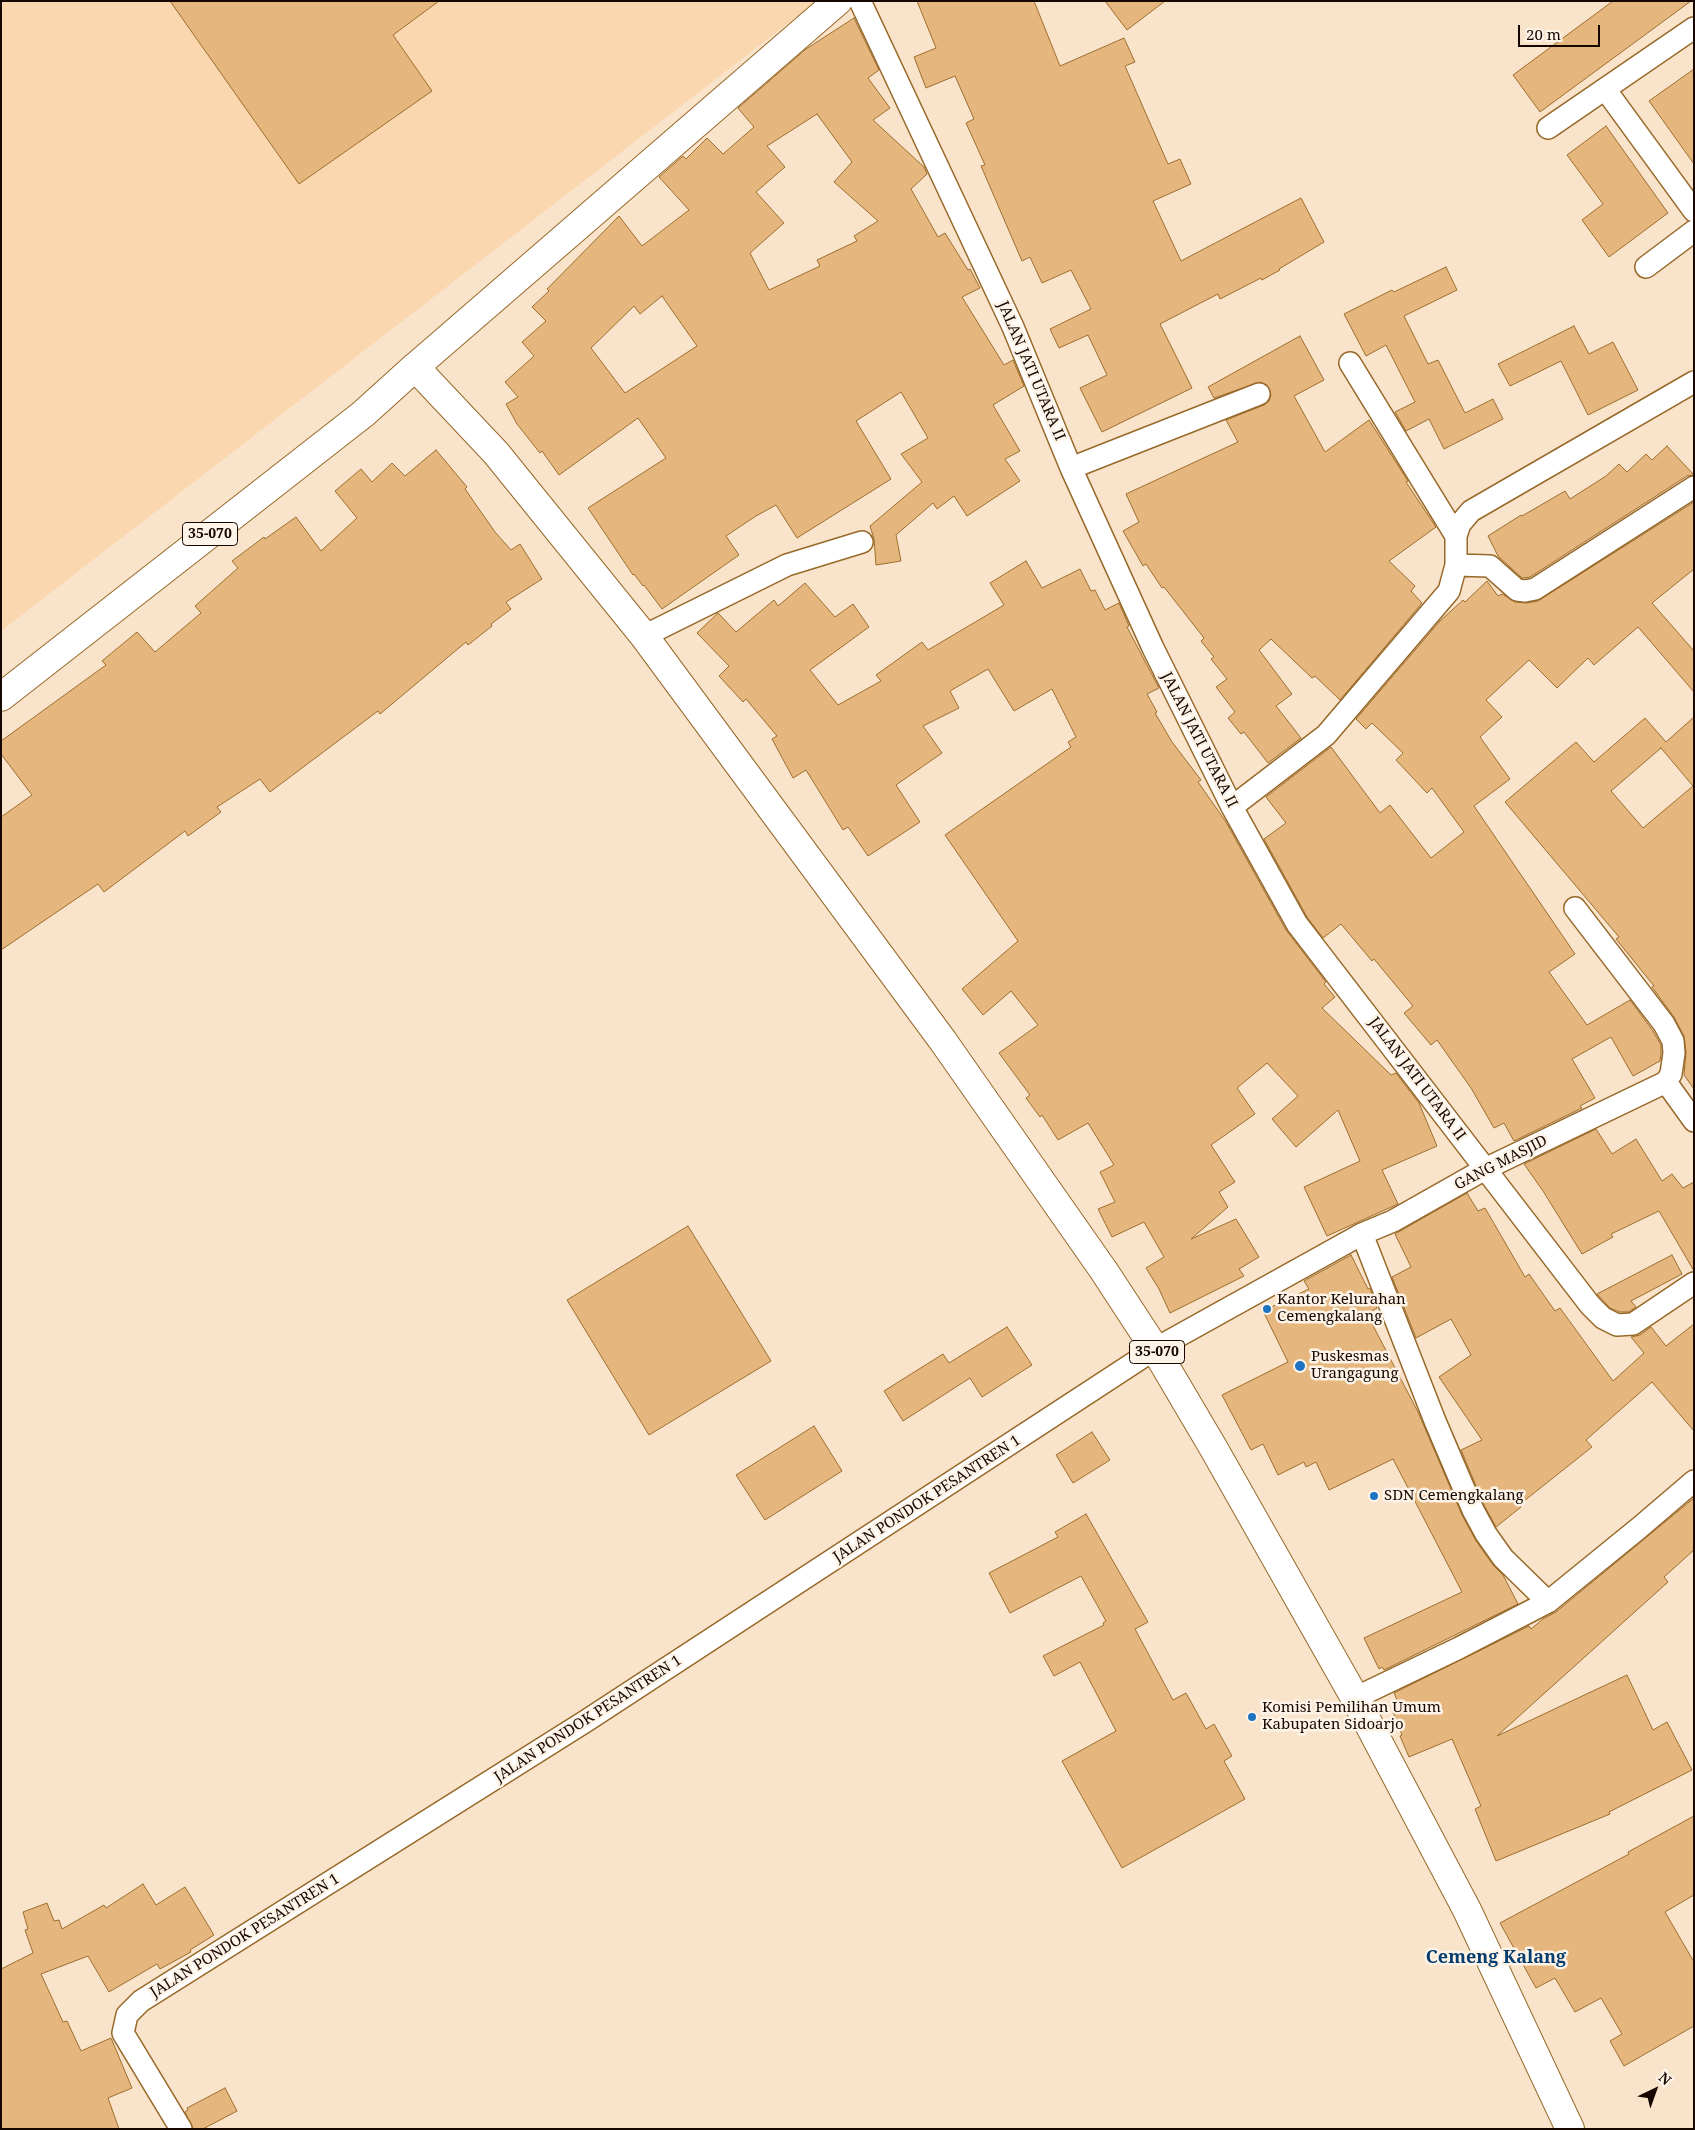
<!DOCTYPE html>
<html>
<head>
<meta charset="utf-8">
<style>
	body { margin:0 }
	#map { position:relative; width:1695px; height:2130px; overflow:hidden; background:#f9e4cb; font-family:"Noto Serif",serif }
	canvas { display:block }
	.frame { position:absolute; inset:0; border:2px solid #160800; pointer-events:none }
	.north { position:absolute; left:1630px; top:2065px; width:50px; height:50px; -webkit-text-stroke:4px #fef3e7; paint-order:stroke; rotate:42deg; font-size:14px; font-weight:700; line-height:20px; text-align:center; color:#160800 }
	.north::after { content:''; display:block; margin:auto; width:18px; height:22px; background:#160800; clip-path:polygon(50% 0,100% 100%,50% 72%,0 100%) }
	.scale { position:absolute; left:1518px; top:25px; width:82px; height:22px; box-sizing:border-box; border:2px solid #160800; border-top:0; padding-left:6px; font-size:15px; line-height:18px; white-space:nowrap; color:#160800; -webkit-text-stroke:4px #fef3e7; paint-order:stroke }
</style>
</head>
<body>
<div id="map">
<canvas width="1695" height="2130"></canvas>
<div class="frame"></div>
<div class="north">N</div>
<div class="scale">20 m</div>
</div>
<script>
const context = document.querySelector('canvas').getContext('2d');
context.lineJoin = 'round';
function paint(path, color) { context.fillStyle = color; context.fill(path, 'evenodd'); }
const toPath = rows => new Path2D(rows.map(r => 'M' + r).join(''));
function strokePath(path, color, width, dash) { context.strokeStyle = color; context.lineWidth = width; context.lineCap = dash ? 'butt' : 'round'; context.setLineDash(dash || []); context.stroke(path); }
function label(font, color, halo, rows, align = 'center') {
  context.font = font + ' "Noto Serif",serif'; context.lineWidth = 5; context.setLineDash([]); context.textBaseline = 'middle'; context.strokeStyle = halo; context.fillStyle = color; for (const [text, x, y, turn = 0] of rows) {
    context.save(); context.translate(x, y); context.rotate((+turn || 0) * Math.PI / 180); context.textAlign = isNaN(turn) ? turn : align; if (halo) context.strokeText(text, 0, 0); context.fillText(text, 0, 0); context.restore();
  }
}
paint(toPath([
	[1,1,817,1,1,631]
]), '#fad7af');
const building = toPath([
	[170,1,439,1,393,35,432,91,299,184,170,1],
	[917,1,1034,1,1060,66,1124,38,1135,62,1125,66,1168,164,1180,159,1191,184,1153,201,1181,261,1301,198,1324,242,1279,269,1280,270,1262,280,1261,278,1220,299,1218,294,1160,324,1192,388,1102,432,1080,388,1107,375,1088,335,1059,348,1050,329,1091,309,1071,270,1042,283,1030,257,1022,261,981,166,985,165,966,123,974,119,955,76,926,88,914,57,936,48,917,1],
	[1105,1,1165,1,1127,30,1105,1],
	[1613,1,1691,1,1540,112,1513,75,1613,1],
	[854,18,879,70,868,78,890,108,873,120,924,167,927,174,911,189,938,237,945,233,968,270,970,269,980,288,962,297,1004,365,1013,360,1024,386,993,405,1020,451,1005,459,1020,481,967,516,954,496,937,509,933,503,896,535,901,561,876,565,874,539,870,526,922,482,901,454,928,438,901,392,856,421,891,479,797,538,776,505,756,516,726,536,739,555,662,609,644,585,643,586,634,574,633,575,588,508,666,458,638,418,559,475,542,451,540,453,517,424,506,404,518,397,505,382,534,356,522,342,546,321,532,307,549,291,547,289,619,216,642,246,689,210,659,177,683,156,686,159,707,138,723,154,754,127,738,108,806,49,854,18],
	[817,114,852,162,834,182,878,221,854,236,857,241,817,260,820,266,769,290,750,253,784,223,756,192,785,167,767,146,817,114],
	[662,296,697,346,625,393,591,348,634,306,640,314,662,296],
	[1694,69,1694,164,1649,101,1694,69],
	[1606,126,1668,213,1609,257,1582,220,1603,204,1567,155,1606,126],
	[1446,267,1457,290,1404,316,1428,364,1438,360,1465,413,1493,399,1503,419,1444,449,1429,419,1406,431,1395,412,1415,402,1386,345,1366,356,1344,314,1392,290,1394,292,1446,267],
	[1574,326,1589,354,1613,342,1638,390,1588,415,1561,361,1510,386,1498,364,1574,326],
	[1300,336,1324,380,1294,396,1325,452,1369,420,1408,481,1406,482,1436,527,1389,561,1415,586,1411,591,1422,603,1340,700,1315,676,1312,678,1271,639,1259,650,1292,694,1276,706,1301,738,1268,763,1244,732,1241,734,1228,718,1235,712,1216,687,1227,679,1211,659,1214,657,1201,641,1204,638,1164,587,1162,588,1146,564,1143,566,1123,531,1139,522,1126,494,1238,442,1226,420,1264,405,1269,401,1271,395,1267,385,1260,382,1214,398,1208,387,1300,336],
	[1667,446,1694,475,1687,476,1530,577,1522,578,1498,556,1488,536,1521,515,1522,516,1565,491,1570,499,1606,476,1619,464,1627,472,1646,454,1652,460,1667,446],
	[436,450,467,487,465,489,495,532,511,550,520,544,542,579,506,602,511,609,491,624,492,626,468,645,466,642,380,714,378,711,270,792,260,779,217,807,221,812,188,836,185,831,104,892,98,884,1,950,1,817,32,795,1,754,1,741,106,665,102,661,137,632,155,652,201,613,195,606,238,568,232,561,264,537,265,539,296,517,321,551,357,518,335,491,361,469,372,482,392,463,405,476,436,450],
	[1694,502,1694,569,1652,603,1694,651,1694,692,1638,627,1594,665,1588,658,1557,688,1529,660,1486,700,1502,717,1480,737,1510,779,1474,806,1575,954,1549,972,1587,1025,1630,1000,1653,1031,1661,1045,1661,1053,1660,1061,1633,1076,1611,1037,1572,1059,1595,1098,1580,1106,1582,1108,1514,1141,1504,1123,1494,1128,1471,1088,1437,1040,1431,1045,1404,1013,1413,1006,1374,959,1372,961,1341,924,1323,938,1307,917,1264,839,1286,823,1266,797,1331,747,1380,813,1390,805,1431,858,1464,832,1432,788,1427,793,1396,760,1403,753,1372,723,1366,729,1356,719,1440,621,1463,600,1465,602,1487,581,1498,596,1502,594,1515,602,1527,603,1538,601,1694,502],
	[1026,561,1042,588,1080,569,1091,591,1095,590,1105,610,1119,603,1129,626,1127,627,1159,688,1147,694,1157,712,1155,713,1172,742,1201,780,1198,782,1226,822,1286,930,1326,982,1324,984,1335,997,1322,1008,1391,1075,1396,1073,1419,1103,1437,1146,1382,1170,1398,1204,1327,1236,1304,1187,1360,1161,1338,1110,1296,1147,1272,1119,1298,1096,1267,1063,1237,1088,1255,1114,1211,1145,1235,1182,1219,1192,1228,1207,1191,1239,1236,1219,1259,1257,1239,1269,1244,1276,1170,1313,1159,1289,1146,1268,1164,1257,1144,1222,1112,1237,1098,1209,1115,1202,1100,1172,1114,1165,1088,1123,1058,1140,1042,1115,1040,1117,1026,1098,1030,1095,999,1053,1038,1025,1011,991,983,1015,962,989,1018,941,945,835,1071,747,1068,742,1076,737,1052,689,1014,711,988,669,950,691,959,708,923,726,942,753,896,785,920,822,868,856,848,827,843,830,806,770,793,778,772,739,777,736,746,699,743,702,719,676,729,666,697,633,718,613,736,632,774,600,778,606,805,583,835,617,853,604,869,627,810,670,838,705,881,681,876,675,922,642,928,650,1004,605,990,583,1026,561],
	[1694,717,1694,1089,1684,1075,1686,1052,1684,1036,1674,1017,1652,987,1654,986,1616,939,1619,937,1505,802,1576,742,1594,762,1645,718,1666,742,1694,717],
	[1661,748,1693,786,1643,828,1611,791,1661,748],
	[1596,1129,1612,1154,1636,1139,1662,1181,1672,1174,1683,1188,1694,1182,1694,1271,1659,1211,1611,1234,1613,1237,1582,1254,1543,1191,1524,1164,1596,1129],
	[1467,1193,1478,1211,1485,1208,1525,1277,1529,1274,1555,1311,1560,1308,1613,1381,1644,1353,1631,1337,1640,1335,1651,1327,1666,1346,1694,1324,1694,1431,1652,1382,1586,1440,1592,1447,1519,1505,1521,1507,1496,1527,1484,1505,1461,1450,1482,1440,1439,1377,1471,1355,1451,1319,1416,1338,1392,1277,1411,1267,1395,1234,1467,1193],
	[688,1226,771,1361,649,1435,567,1300,688,1226],
	[1351,1255,1368,1289,1370,1288,1377,1308,1367,1314,1418,1412,1462,1515,1476,1541,1493,1565,1503,1575,1518,1604,1384,1670,1382,1667,1379,1669,1364,1638,1462,1592,1393,1459,1329,1490,1316,1462,1306,1467,1304,1462,1278,1475,1263,1444,1251,1450,1222,1395,1288,1362,1263,1311,1309,1289,1304,1281,1351,1255],
	[1672,1255,1682,1274,1631,1301,1636,1307,1629,1312,1620,1312,1610,1308,1597,1294,1672,1255],
	[1007,1327,1032,1365,982,1397,970,1378,903,1421,884,1391,943,1354,949,1363,1007,1327],
	[814,1426,842,1471,765,1520,736,1475,814,1426],
	[1092,1432,1110,1460,1073,1483,1056,1455,1092,1432],
	[1694,1498,1694,1550,1664,1577,1668,1582,1497,1736,1627,1675,1653,1730,1667,1722,1692,1770,1609,1812,1610,1814,1496,1861,1475,1809,1481,1806,1452,1739,1409,1757,1400,1736,1402,1735,1393,1712,1401,1709,1394,1693,1529,1626,1531,1629,1543,1619,1556,1612,1694,1498],
	[1086,1514,1148,1622,1135,1629,1173,1700,1186,1693,1206,1729,1214,1724,1232,1756,1224,1761,1245,1799,1122,1868,1062,1761,1116,1731,1080,1662,1054,1676,1043,1656,1104,1625,1103,1623,1106,1621,1081,1576,1010,1613,989,1573,1058,1537,1055,1532,1086,1514],
	[1694,1816,1694,1895,1665,1912,1694,1962,1694,2026,1624,2066,1610,2041,1622,2034,1601,1998,1575,2012,1555,1978,1536,1988,1500,1923,1629,1854,1628,1852,1694,1816],
	[143,1884,156,1905,185,1887,214,1935,190,1950,191,1952,160,1969,157,1964,109,1992,88,1956,41,1974,63,2022,67,2021,81,2051,111,2038,132,2088,108,2098,119,2129,1,2129,1,1969,33,1953,25,1930,28,1929,23,1912,47,1903,54,1921,59,1920,62,1929,104,1905,106,1908,143,1884],
	[225,2088,237,2111,203,2129,193,2129,185,2112,188,2110,187,2108,225,2088]
]);
paint(building, '#e5b67d');
strokePath(building, '#9d6e2e', 1);
const street = toPath([
	[860,1,1013,327,1071,468,1153,648,1232,807,1297,924,1590,1305,1603,1318,1617,1325,1633,1324,1694,1283],
	[1605,89,1694,211],
	[1548,128,1694,28],
	[1646,267,1694,231],
	[1350,363,1456,536],
	[1071,468,1259,394],
	[1456,565,1490,566,1517,590,1525,591,1535,589,1694,487],
	[644,636,787,565,862,542],
	[1232,807,1326,735,1449,591,1456,565,1456,536,1460,524,1471,511,1694,382],
	[1666,1082,1694,1121],
	[1362,1234,1435,1421,1473,1510,1486,1534,1503,1558,1548,1602],
	[1355,1698,1459,1648,1548,1602,1639,1528,1694,1481],
	[181,2129,123,2033,127,2015,141,2001,586,1721,1155,1349,1362,1234,1393,1221,1485,1169,1666,1082,1671,1074,1674,1053,1673,1041,1664,1024,1575,908]
]);
const secondary = toPath([
	[415,367,838,1]
]);
const primary = toPath([
	[1,697,363,414,415,367,496,453,644,636,943,1041,1104,1271,1155,1349,1214,1449,1355,1698,1467,1910,1570,2129]
]);
strokePath(street, '#976828', 24);
strokePath(secondary, '#976828', 30);
strokePath(primary, '#976828', 30);
strokePath(street, '#fff', 21);
strokePath(secondary, '#fff', 28);
strokePath(primary, '#fff', 28);
for (const [x, y, r, color] of [
	[1267,1309,5,"#1d73c1"],
	[1300,1366,6,"#1d73c1"],
	[1374,1496,5,"#1d73c1"],
	[1252,1717,5,"#1d73c1"]
]) { const dot = new Path2D(); dot.arc(x, y, r, 0, 2 * Math.PI); context.fillStyle = color; context.fill(dot); strokePath(dot, '#fef3e7', 2); }
for (const [x, y, w] of [
	[210,534,55],
	[1157,1352,55]
]) { const box = new Path2D(); box.roundRect(x - w / 2, y - 11.5, w, 23, 4); context.fillStyle = '#fef3e7'; context.fill(box); strokePath(box, '#160800', 1); }
label('bold 14px', '#160800', null, [
	["35-070",210,534],
	["35-070",1157,1352]
]);
label('15px', '#160800', '#fef3e7', [
	["JALAN JATI UTARA II",1031,371,67],
	["JALAN JATI UTARA II",1199,740,63],
	["JALAN JATI UTARA II",1417,1079,53],
	["GANG MASJID",1501,1163,-27],
	["JALAN PONDOK PESANTREN 1",927,1499,-33],
	["JALAN PONDOK PESANTREN 1",588,1719,-33],
	["JALAN PONDOK PESANTREN 1",245,1936,-32]
]);
label('15px', '#160800', '#fef3e7', [
	["Kantor Kelurahan",1277,1300],
	["Cemengkalang",1277,1317],
	["Puskesmas",1311,1357],
	["Urangagung",1311,1374],
	["SDN Cemengkalang",1384,1496],
	["Komisi Pemilihan Umum",1262,1708],
	["Kabupaten Sidoarjo",1262,1725]
], 'left');
label('bold 18px', '#053d6e', '#fef3e7', [
	["Cemeng Kalang",1496,1958]
]);
</script>
</body>
</html>
